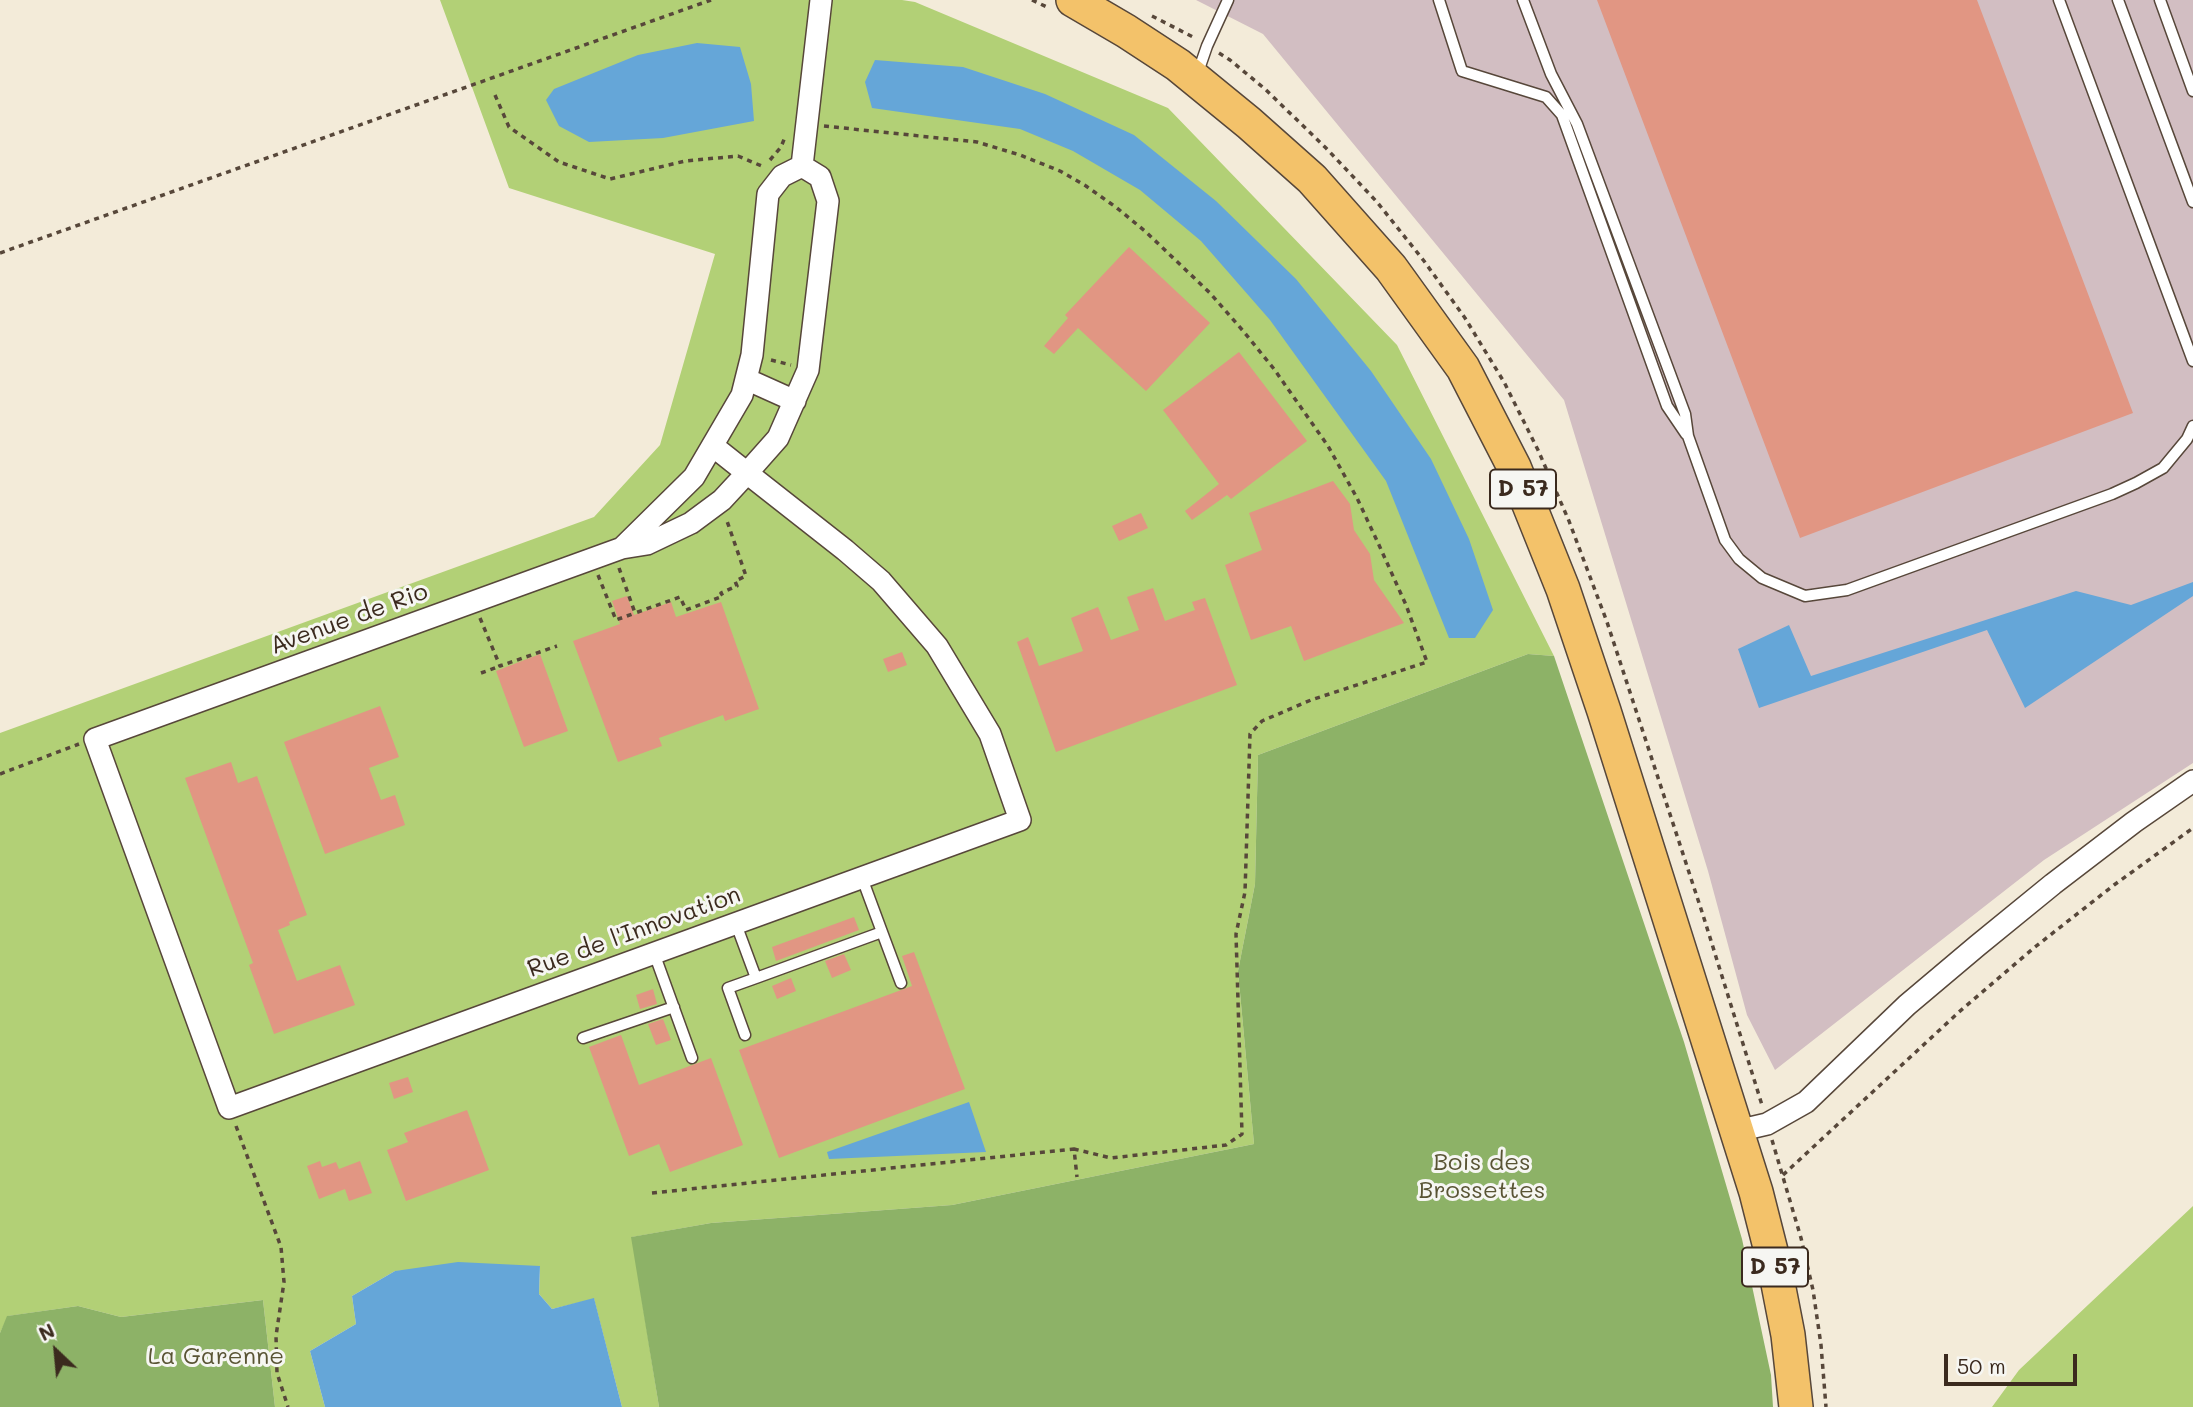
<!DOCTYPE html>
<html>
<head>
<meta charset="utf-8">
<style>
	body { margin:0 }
	#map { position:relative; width:2193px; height:1407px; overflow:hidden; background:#f3ebd9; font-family:Mali,sans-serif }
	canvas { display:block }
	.north { position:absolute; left:21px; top:1316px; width:70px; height:70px; -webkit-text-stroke:5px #f6f6f2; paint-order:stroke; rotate:334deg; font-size:19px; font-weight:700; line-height:28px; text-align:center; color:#3b2a1e }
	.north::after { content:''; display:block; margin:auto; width:24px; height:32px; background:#3b2a1e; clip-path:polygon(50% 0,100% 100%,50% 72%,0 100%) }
	.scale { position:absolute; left:1944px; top:1354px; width:133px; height:32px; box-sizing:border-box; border:4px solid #3b2a1e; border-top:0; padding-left:9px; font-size:21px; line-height:24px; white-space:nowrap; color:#3b2a1e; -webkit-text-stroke:5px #f6f6f2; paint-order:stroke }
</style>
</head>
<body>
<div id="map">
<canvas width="2193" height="1407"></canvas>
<div class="north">N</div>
<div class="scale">50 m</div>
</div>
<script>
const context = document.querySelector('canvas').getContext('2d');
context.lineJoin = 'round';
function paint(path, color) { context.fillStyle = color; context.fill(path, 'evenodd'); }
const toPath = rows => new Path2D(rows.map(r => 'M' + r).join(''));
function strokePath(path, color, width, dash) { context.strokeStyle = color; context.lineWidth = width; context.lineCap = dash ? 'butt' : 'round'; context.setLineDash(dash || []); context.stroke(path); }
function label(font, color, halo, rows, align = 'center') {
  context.font = font + ' Mali,sans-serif'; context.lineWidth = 6; context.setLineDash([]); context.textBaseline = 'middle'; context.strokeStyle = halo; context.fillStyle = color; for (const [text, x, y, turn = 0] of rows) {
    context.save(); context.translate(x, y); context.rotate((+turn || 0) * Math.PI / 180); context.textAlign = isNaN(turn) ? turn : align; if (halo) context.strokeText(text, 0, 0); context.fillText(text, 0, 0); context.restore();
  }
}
paint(toPath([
	[1196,0,2193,0,2193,763,2044,860,1775,1070,1747,1015,1708,871,1564,400,1263,34]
]), '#d2bec2');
paint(toPath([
	[440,0,902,0,915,2,1168,108,1397,345,1554,656,1528,654,1258,755,1255,884,1238,971,1254,1144,952,1205,711,1223,632,1237,659,1407,622,1407,594,1299,552,1309,539,1294,540,1267,395,1271,352,1296,356,1324,310,1351,325,1407,275,1407,263,1300,121,1317,78,1306,8,1316,0,1333,0,733,594,517,660,445,715,254,509,188],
	[2193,1206,2193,1407,1992,1407,2019,1370]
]), '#b2d076');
paint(toPath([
	[1528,654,1554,656,1684,1042,1742,1239,1771,1375,1773,1407,659,1407,631,1237,711,1223,952,1205,1254,1144,1238,971,1255,884,1258,755],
	[263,1300,275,1407,0,1407,0,1333,7,1316,78,1306,121,1317]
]), '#8db267');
paint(toPath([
	[697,43,740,47,751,84,754,121,663,138,589,142,559,126,546,100,554,89,638,55],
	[875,60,963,67,1045,94,1134,135,1216,201,1296,279,1371,371,1431,459,1469,539,1493,610,1475,638,1449,638,1386,481,1270,320,1201,241,1140,190,1073,151,1020,129,872,108,865,82],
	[2193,582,2193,596,2025,708,1987,630,1759,708,1738,649,1789,625,1811,676,2076,591,2131,605],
	[969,1102,986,1152,829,1159,827,1152],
	[458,1262,540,1266,539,1294,552,1309,594,1298,622,1407,325,1407,310,1351,356,1324,352,1296,395,1271]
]), '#65a6d8');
paint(toPath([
	[1597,0,1977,0,2133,413,1800,538],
	[1129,247,1210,323,1146,391,1078,328,1054,354,1044,346,1068,318,1065,315],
	[1239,352,1307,441,1231,499,1227,495,1192,520,1185,511,1219,484,1163,410],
	[1333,481,1350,504,1354,530,1370,554,1374,580,1404,623,1304,661,1291,626,1251,640,1225,565,1262,550,1249,513],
	[1141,513,1148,528,1119,541,1112,526],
	[1153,588,1165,621,1195,610,1192,602,1205,598,1237,685,1056,752,1017,642,1028,637,1039,666,1083,651,1071,618,1098,607,1111,640,1139,630,1127,597],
	[627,596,634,615,671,602,676,617,721,602,759,709,725,721,723,715,659,738,662,746,618,762,573,641,620,624,612,601],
	[902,652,907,665,888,672,883,659],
	[540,654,568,731,524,747,496,671],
	[380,706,399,757,369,768,381,800,395,795,405,825,325,854,284,742],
	[231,762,238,783,257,776,307,915,289,922,290,925,278,930,297,981,340,965,355,1005,274,1034,249,965,253,963,185,778],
	[854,917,859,930,776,961,772,947],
	[914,952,965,1089,779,1158,739,1050,912,986,902,956],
	[844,954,851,970,832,978,825,961],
	[791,978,796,991,777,999,772,986],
	[653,989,657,1004,640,1009,636,995],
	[663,1019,671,1040,656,1045,648,1024],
	[621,1035,639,1085,711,1058,743,1145,670,1172,659,1144,629,1156,589,1047],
	[408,1077,413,1092,394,1099,389,1083],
	[467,1110,489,1170,406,1201,387,1150,408,1142,404,1133],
	[320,1161,322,1167,336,1162,339,1169,360,1161,372,1193,349,1201,345,1189,319,1199,307,1166]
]), '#e19683');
const service = toPath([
	[1439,0,1462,71,1546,97,1562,115,1667,406,1686,434],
	[1523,0,1551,74,1577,124,1685,414,1688,436,1725,540,1739,559,1762,578,1805,596,1847,590,2112,494,2136,483,2163,468,2187,439,2193,426],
	[2059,0,2193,361],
	[2118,0,2193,202],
	[2160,0,2193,91],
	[1197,75,1207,46,1228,0],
	[736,924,756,978,882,932,862,878],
	[882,932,901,983],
	[654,953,692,1058],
	[745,1035,728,988,756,978],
	[583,1038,674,1007]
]);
const minor = toPath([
	[802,166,821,0],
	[746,379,795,401],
	[713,446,747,473,845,550,881,581,937,646,990,734,1020,820,229,1108,95,739,622,548,647,544,691,523,722,500,747,473,778,438,808,370,828,201,820,177,802,166],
	[622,548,694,477,742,395,752,355,768,194,782,176,802,166],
	[1737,1131,1767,1124,1806,1102,1907,1005,1977,946,2053,884,2134,822,2193,781]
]);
const primary = toPath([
	[1073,0,1126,31,1178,65,1249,123,1312,179,1391,268,1463,368,1514,467,1563,589,1604,711,1756,1192,1774,1263,1788,1335,1796,1407]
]);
strokePath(service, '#57473a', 13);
strokePath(minor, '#57473a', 24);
strokePath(primary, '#57473a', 36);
strokePath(toPath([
	[1032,0,1049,8],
	[1152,16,1195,38],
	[1219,53,1230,60,1265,89,1326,148,1377,202,1424,261,1465,318,1504,382,1538,450,1569,521,1607,622,1703,915,1762,1105],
	[495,95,509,127,559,162,610,179,685,161,738,156,764,167],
	[824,126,977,142,1020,155,1060,171,1086,186,1117,208,1146,232,1210,293,1244,332,1274,369,1328,446,1357,498,1379,545,1406,605,1427,662,1311,700,1262,721,1250,734,1245,892,1236,934,1242,1134,1226,1145,1111,1158,1074,1149],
	[770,160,781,147,785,137],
	[0,253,711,0],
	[771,360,791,365],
	[619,568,635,613,680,597,686,610,723,596,721,593,737,586,735,581,746,576,727,521],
	[598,575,616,620,635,613],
	[480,618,500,666,557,646],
	[481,673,500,666],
	[0,774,79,744],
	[236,1126,281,1247,284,1282,276,1336,277,1373,288,1407],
	[1772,1140,1801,1238,1813,1290,1821,1345,1826,1407],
	[1783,1175,1959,1012,2035,947,2114,885,2193,828],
	[652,1193,1074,1149,1077,1177]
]), '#57473a', 3.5, [5, 5]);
strokePath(service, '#fff', 10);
strokePath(minor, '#fff', 21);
strokePath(primary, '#f3c26a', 33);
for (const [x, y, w] of [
	[1523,489,66],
	[1775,1267,66]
]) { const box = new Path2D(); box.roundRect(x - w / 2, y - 19.5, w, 39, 5); context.fillStyle = '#f6f6f2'; context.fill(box); strokePath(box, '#3b2a1e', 2); }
label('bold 23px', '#3b2a1e', null, [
	["D 57",1523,489],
	["D 57",1775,1267]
]);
label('24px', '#3b2a1e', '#f6f6f2', [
	["Avenue de Rio",349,619,-20],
	["Rue de l'Innovation",634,932,-20]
]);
label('24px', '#595434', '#f6f6f2', [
	["Bois des",1482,1163],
	["Brossettes",1482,1191],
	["La Garenne",216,1357]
]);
</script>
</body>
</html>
